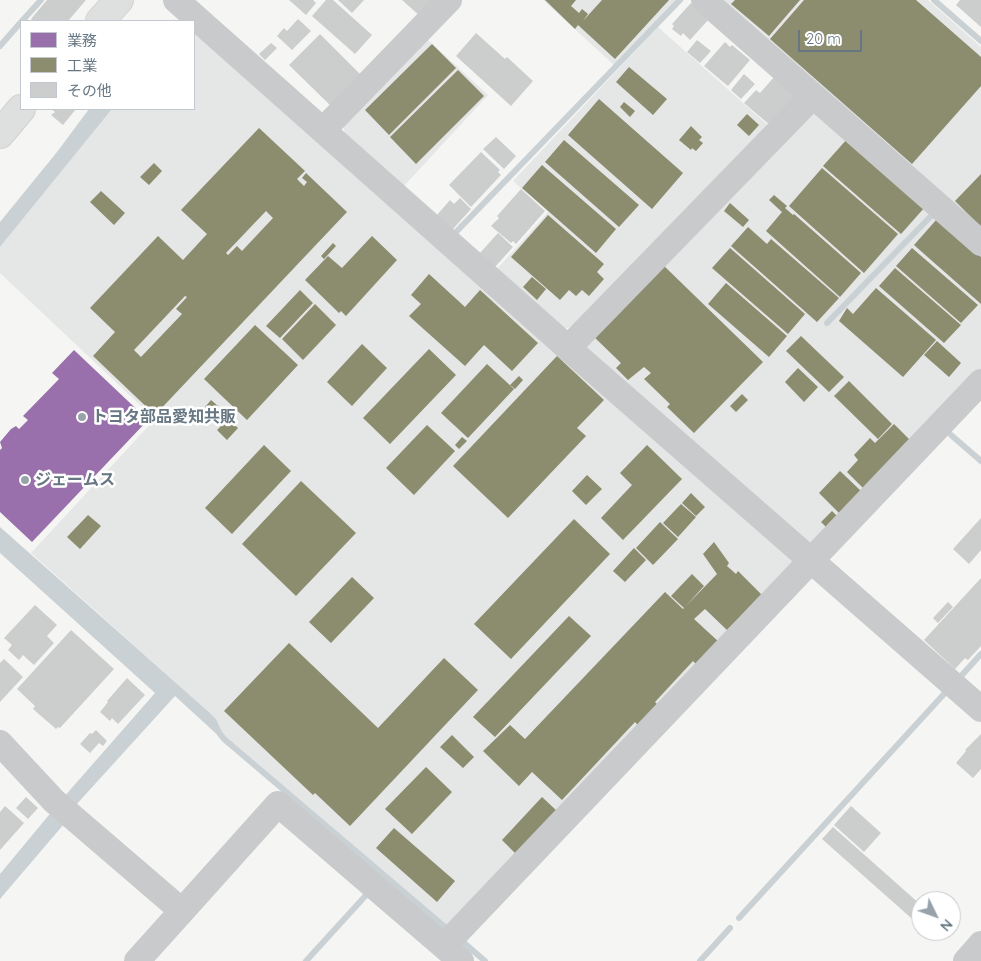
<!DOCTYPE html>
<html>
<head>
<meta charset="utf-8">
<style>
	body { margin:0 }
	#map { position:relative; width:981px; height:961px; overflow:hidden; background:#f5f5f3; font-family:Quicksand,"Noto Sans JP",sans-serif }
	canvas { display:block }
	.legend { position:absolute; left:20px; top:20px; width:175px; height:90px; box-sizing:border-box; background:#fff; border:1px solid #c2c8cd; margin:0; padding:6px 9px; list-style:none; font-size:15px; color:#667682 }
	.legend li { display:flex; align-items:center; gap:10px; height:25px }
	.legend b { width:25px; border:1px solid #c2c8cd }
	.north { position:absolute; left:911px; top:891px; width:50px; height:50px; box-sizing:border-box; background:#fff; border:1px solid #c2c8cd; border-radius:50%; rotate:132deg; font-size:14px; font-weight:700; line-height:20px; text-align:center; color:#667682 }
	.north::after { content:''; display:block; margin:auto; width:18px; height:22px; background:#98a2aa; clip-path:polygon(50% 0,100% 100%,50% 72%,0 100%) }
	.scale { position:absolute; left:798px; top:30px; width:64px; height:22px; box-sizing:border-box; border:2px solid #667682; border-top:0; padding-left:6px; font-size:15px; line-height:18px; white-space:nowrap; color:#667682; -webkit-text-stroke:4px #fff; paint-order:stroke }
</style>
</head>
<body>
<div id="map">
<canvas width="981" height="961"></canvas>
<ul class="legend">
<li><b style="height:14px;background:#9970ab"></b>業務</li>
<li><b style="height:14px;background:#8c8c6e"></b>工業</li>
<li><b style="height:14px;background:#cccdcd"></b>その他</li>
</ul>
<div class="north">N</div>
<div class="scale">20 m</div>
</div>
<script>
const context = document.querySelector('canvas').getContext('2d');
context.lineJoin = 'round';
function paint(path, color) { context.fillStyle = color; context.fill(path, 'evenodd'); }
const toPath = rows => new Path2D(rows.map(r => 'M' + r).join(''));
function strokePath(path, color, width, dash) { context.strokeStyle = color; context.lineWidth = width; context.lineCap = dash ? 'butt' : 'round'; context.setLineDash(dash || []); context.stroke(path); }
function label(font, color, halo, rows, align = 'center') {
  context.font = font + ' Quicksand,"Noto Sans JP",sans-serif'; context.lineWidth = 5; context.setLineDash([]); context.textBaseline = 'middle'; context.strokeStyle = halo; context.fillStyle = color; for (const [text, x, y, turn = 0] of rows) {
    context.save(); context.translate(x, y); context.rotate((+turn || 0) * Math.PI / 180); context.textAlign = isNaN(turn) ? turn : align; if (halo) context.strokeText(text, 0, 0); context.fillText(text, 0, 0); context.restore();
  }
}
paint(toPath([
	[543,0,677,0,614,65],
	[718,0,928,0,981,47,981,230],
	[658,27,770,127,578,325,564,329,497,269,548,212,513,181],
	[194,31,797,563,450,928,225,738,216,719,210,713,31,553,155,419,0,273,0,247,112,109,194,109],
	[427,39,488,95,404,186,345,135,343,125],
	[818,111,981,256,981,371,813,547,581,344,808,112]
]), '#e5e6e6');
paint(toPath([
	[89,109,112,109,0,247,0,222,57,152],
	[0,527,210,713,216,719,225,738,223,740,175,696,75,806,64,824,0,899,0,874,63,798,155,693,0,553]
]), '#cad1d4');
paint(toPath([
	[74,350,148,420,32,542,0,512,0,450,2,448,0,442,11,429,16,426,19,429,28,420,23,416,59,379,52,373]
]), '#9970ab');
paint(toPath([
	[545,0,576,0,571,6,579,13,582,9,588,14,583,21,602,0,669,0,615,59,578,25,575,29],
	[735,0,800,0,769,36,731,4],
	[804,0,916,0,981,57,981,86,912,164,770,39],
	[432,44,456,68,389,135,365,110],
	[629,67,667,99,653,115,616,82],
	[458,70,484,96,416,164,390,137],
	[599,99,683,173,652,209,568,135],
	[624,102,635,111,630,117,620,107],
	[747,114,759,125,749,136,737,125],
	[691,126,702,137,699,140,703,143,696,151,692,148,691,150,679,140],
	[259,128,305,171,297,179,304,186,307,182,302,178,306,173,347,212,155,415,93,356,115,332,90,308,158,236,183,260,207,234,181,210],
	[266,211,273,218,242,251,237,246,228,255,226,253],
	[185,296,187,297,176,309,182,314,141,357,134,350],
	[848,138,925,207,901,234,823,166],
	[564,140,639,205,619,227,545,162],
	[154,163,162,171,149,185,140,177],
	[542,165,616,229,596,253,522,188],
	[822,168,898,234,864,273,789,206],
	[981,174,981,227,955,201],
	[101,191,125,213,114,225,90,202],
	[774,195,787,206,785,208,793,215,794,214,861,273,840,297,766,231,782,212,769,200],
	[730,203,749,220,743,227,724,211],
	[548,215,604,264,597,272,604,279,589,296,582,290,576,296,569,290,560,300,511,257],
	[937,219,981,257,981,304,914,245],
	[748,227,767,244,771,239,839,298,817,322,731,246],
	[372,236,397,260,346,316,341,311,339,313,305,280,328,256,342,268],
	[333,243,336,246,324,259,321,256],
	[730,248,805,314,788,334,712,268],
	[912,248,978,305,961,323,896,266],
	[661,263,763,362,694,433,667,407,670,404,644,379,651,373,644,367,628,380,616,368,621,363,591,334],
	[895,268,961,325,944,343,879,286],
	[429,274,465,307,480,290,538,343,512,371,484,345,465,366,409,316,421,304,411,295],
	[532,277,546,289,537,300,523,287],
	[726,283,787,336,769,357,708,304],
	[876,288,936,340,903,377,839,321,847,308,853,314],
	[300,290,313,303,280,338,266,326],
	[315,304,336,325,303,360,282,339],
	[255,325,298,365,247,420,204,379],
	[801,336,844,377,829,392,786,351],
	[937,341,961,363,949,377,924,355],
	[362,344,387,368,352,406,327,382],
	[429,349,456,375,390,444,363,418],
	[557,356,604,400,577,428,586,436,508,518,453,466],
	[487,364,514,389,468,438,441,413],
	[798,368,818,387,804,402,785,382],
	[519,376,523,380,515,389,510,385],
	[849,381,892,424,878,439,834,396],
	[742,394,748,400,736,412,730,406],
	[211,400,218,406,211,413,205,407],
	[228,419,238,428,227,440,217,430],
	[894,424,911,441,864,489,847,472,858,460,854,455,870,438,875,443],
	[427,425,455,451,414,495,386,468],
	[462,437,467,441,459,449,455,445],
	[264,445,291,471,232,534,205,508],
	[647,445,682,479,623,540,601,518,632,485,620,473],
	[840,471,861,491,839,513,819,493],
	[587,475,602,489,586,505,572,491],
	[301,481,356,533,296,596,242,544],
	[691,493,705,507,696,516,682,503],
	[681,504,696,517,678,537,663,523],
	[832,511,840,519,829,530,821,522],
	[88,515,101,526,80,549,67,537],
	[574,519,610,554,511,659,474,624],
	[660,522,678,539,653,565,636,548],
	[714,542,729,563,727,566,736,574,738,571,762,595,727,630,705,609,694,619,720,643,698,666,693,661,655,702,660,707,640,728,635,722,562,800,532,772,519,786,483,751,510,725,525,739,665,592,683,609,717,574,703,554],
	[634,548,646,560,625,582,613,571],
	[692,574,704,586,684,608,671,596],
	[352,577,374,598,331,643,309,622],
	[569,616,591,636,495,737,473,717],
	[289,643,378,728,444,658,478,690,350,826,315,793,313,795,224,711],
	[452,735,474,757,463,768,440,747],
	[426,767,452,792,412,834,385,809],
	[542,797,557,811,516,854,502,840],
	[394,828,455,881,437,902,376,848]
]), '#8c8c6e');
strokePath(toPath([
	[934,0,981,41],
	[22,21,41,0],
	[0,46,21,22],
	[457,231,680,0],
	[827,323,931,216],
	[951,435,981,461],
	[962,675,981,654],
	[220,734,224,739,445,927],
	[739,918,944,694],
	[463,942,485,961],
	[306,961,368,893],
	[700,961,730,928]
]), '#cad1d4', 6);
paint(toPath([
	[47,0,86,0,68,21,33,21,31,19],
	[289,0,313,0,316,3,306,15],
	[326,0,333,0,372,35,355,54,312,16],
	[338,0,364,0,352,13],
	[402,0,434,0,420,16],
	[960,0,981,0,981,27,956,5],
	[691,3,709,19,690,40,683,33,681,36,672,29,674,26,672,24],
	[298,19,311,31,292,50,277,36,284,28,287,31],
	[476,33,505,59,507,57,533,81,511,106,456,56],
	[320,34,362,76,332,107,289,65],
	[697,40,711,51,700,63,687,52],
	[725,42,730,47,732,45,750,60,728,86,704,66],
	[271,43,277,48,265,60,259,54],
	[744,74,755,84,741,99,731,90],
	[775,76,797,96,771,126,744,103,756,90,760,93],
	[51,109,76,109,63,125,51,115,55,112],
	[496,137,516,156,504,169,483,149],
	[481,152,500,170,498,172,501,175,471,207,449,185],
	[521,189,545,211,516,244,513,241,511,243,491,226,499,218,497,216],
	[460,198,471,209,453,229,437,215,450,200,454,204],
	[498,233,513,247,495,267,480,253],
	[981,518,981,550,969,564,953,549],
	[981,578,981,646,968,660,965,658,955,669,924,640],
	[948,602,953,607,938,623,933,618],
	[35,605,57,625,47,636,54,643,34,665,23,655,19,660,8,650,12,645,4,638],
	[71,630,114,669,60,728,58,727,56,729,33,709,35,706,17,689],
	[4,659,23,677,0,702,0,663],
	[127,678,145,695,118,724,112,718,110,721,100,712,108,702,107,701],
	[96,730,107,741,103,746,99,743,90,753,80,744,90,733,92,734],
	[981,734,981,769,973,778,956,763,966,751,965,750],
	[26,797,38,808,28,819,16,808],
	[5,806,24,823,0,850,0,812],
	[851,806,881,833,864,852,834,825],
	[833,827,921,905,921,923,919,925,822,839]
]), '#cccdcd');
const major = toPath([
	[100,21,119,0],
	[0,134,21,109]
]);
strokePath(major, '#d2d2d2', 30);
strokePath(toPath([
	[176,0,568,348,981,709],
	[704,0,981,243],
	[323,130,449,0],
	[568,348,813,96],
	[0,743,54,801,182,911,278,804,461,961],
	[444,946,981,382],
	[137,961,182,911],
	[966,961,981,944]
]), '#c9cacb', 26);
strokePath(major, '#dedfdf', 28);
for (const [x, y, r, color] of [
	[82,417,5,"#98a2aa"],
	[25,480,5,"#98a2aa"]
]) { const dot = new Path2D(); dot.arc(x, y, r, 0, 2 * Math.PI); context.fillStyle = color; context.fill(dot); strokePath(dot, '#fff', 2); }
label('bold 16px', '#667682', '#fff', [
	["トヨタ部品愛知共販",92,417],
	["ジェームス",35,480]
], 'left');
</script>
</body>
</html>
